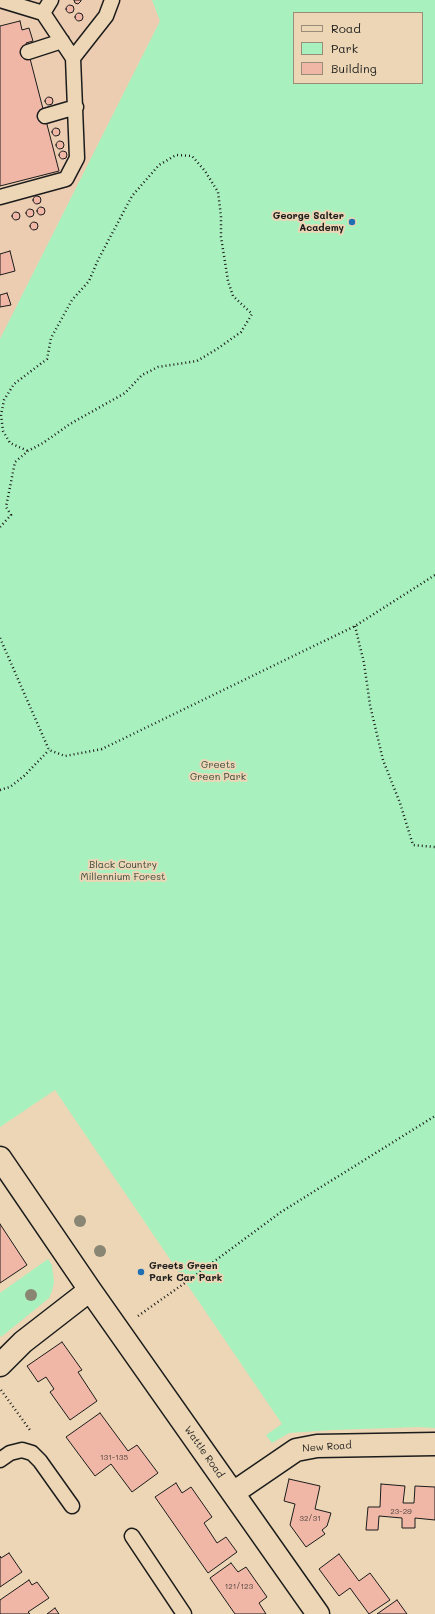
<!DOCTYPE html>
<html>
<head>
<meta charset="utf-8">
<style>
	body { margin:0 }
	#map { position:relative; width:435px; height:1614px; overflow:hidden; background:#ecd6b5; font-family:Mali,sans-serif }
	canvas { display:block }
	.legend { position:absolute; left:293px; top:12px; width:130px; height:72px; box-sizing:border-box; background:#ecd6b5; border:1px solid #998c78; margin:0; padding:5px 7px; list-style:none; font-size:12px; color:#1c1c1c }
	.legend li { display:flex; align-items:center; gap:8px; height:20px }
	.legend b { width:20px; border:1px solid #998c78 }
</style>
</head>
<body>
<div id="map">
<canvas width="435" height="1614"></canvas>
<ul class="legend">
<li><b style="height:5px;background:#ecd6b5"></b>Road</li>
<li><b style="height:11px;background:#a8f1bf"></b>Park</li>
<li><b style="height:11px;background:#f0b7a7"></b>Building</li>
</ul>
</div>
<script>
const context = document.querySelector('canvas').getContext('2d');
context.lineJoin = 'round';
function paint(path, color) { context.fillStyle = color; context.fill(path, 'evenodd'); }
const toPath = rows => new Path2D(rows.map(r => 'M' + r).join(''));
function strokePath(path, color, width, dash) { context.strokeStyle = color; context.lineWidth = width; context.lineCap = dash ? 'butt' : 'round'; context.setLineDash(dash || []); context.stroke(path); }
function label(font, color, halo, rows, align = 'center') {
  context.font = font + ' Mali,sans-serif'; context.lineWidth = 4; context.setLineDash([]); context.textBaseline = 'middle'; context.strokeStyle = halo; context.fillStyle = color; for (const [text, x, y, turn = 0] of rows) {
    context.save(); context.translate(x, y); context.rotate((+turn || 0) * Math.PI / 180); context.textAlign = isNaN(turn) ? turn : align; if (halo) context.strokeText(text, 0, 0); context.fillText(text, 0, 0); context.restore();
  }
}
paint(toPath([
	[0,0,152,0,160,21,0,340]
]), '#edcdb1');
paint(toPath([
	[152,0,435,0,435,1428,419,1427,332,1430,289,1433,272,1443,266,1435,282,1424,55,1090,0,1127,0,339,160,21],
	[294,13,422,13,422,83,294,83],
	[48,1259,52,1265,54,1282,52,1291,49,1298,1,1337,0,1335,0,1293]
]), '#a8f1bf');
const building = toPath([
	[74,0,81,0,81,1,78,4,75,3,74,0],
	'66 9a4 4 0 1 1 8 0a4 4 0 1 1-8 0Z',
	'75 17a4 4 0 1 1 8 0a4 4 0 1 1-8 0Z',
	[20,21,22,30,29,28,33,41,26,43,59,171,0,186,0,26,20,21],
	'45 101a4 4 0 1 1 8 0a4 4 0 1 1-8 0Z',
	'52 132a4 4 0 1 1 8 0a4 4 0 1 1-8 0Z',
	'56 145a4 4 0 1 1 8 0a4 4 0 1 1-8 0Z',
	'59 155a4 4 0 1 1 8 0a4 4 0 1 1-8 0Z',
	'33 200a4 4 0 1 1 8 0a4 4 0 1 1-8 0Z',
	'37 211a4 4 0 1 1 8 0a4 4 0 1 1-8 0Z',
	'26 213a4 4 0 1 1 8 0a4 4 0 1 1-8 0Z',
	'12 216a4 4 0 1 1 8 0a4 4 0 1 1-8 0Z',
	'30 226a4 4 0 1 1 8 0a4 4 0 1 1-8 0Z',
	[10,251,15,271,0,275,0,254,10,251],
	[7,293,11,305,0,307,0,295,7,293],
	[0,1224,27,1265,0,1283,0,1224],
	[62,1342,82,1370,78,1372,97,1401,70,1420,50,1392,54,1389,46,1377,38,1382,27,1366,62,1342],
	[100,1413,128,1451,137,1445,158,1473,132,1492,111,1464,95,1476,66,1437,100,1413],
	[289,1479,320,1486,315,1509,331,1513,327,1526,322,1530,325,1534,306,1547,290,1525,295,1504,284,1501,289,1479],
	[176,1483,182,1493,191,1487,212,1517,204,1523,217,1543,226,1537,237,1552,208,1573,155,1497,176,1483],
	[381,1484,405,1486,403,1503,414,1503,415,1486,435,1487,435,1520,415,1518,415,1528,402,1528,402,1518,379,1516,378,1530,366,1530,368,1507,380,1507,381,1484],
	[9,1553,22,1572,0,1587,0,1556,1,1558,9,1553],
	[339,1554,359,1581,370,1573,390,1600,369,1614,350,1588,339,1596,319,1569,339,1554],
	[231,1563,238,1572,246,1567,267,1597,259,1603,266,1614,235,1614,210,1578,231,1563],
	[29,1580,32,1585,37,1582,49,1598,28,1612,30,1614,0,1614,0,1600,29,1580],
	[397,1600,407,1614,377,1614,397,1600],
	[55,1608,59,1614,47,1614,55,1608]
]);
paint(building, '#f0b7a7');
strokePath(building, '#1c1c1c', 1);
const service = toPath([
	[0,0,43,13,73,58,77,158,66,179,0,197],
	[43,13,51,0],
	[28,52,62,41],
	[73,58,106,16,112,0],
	[45,116,76,107],
	[0,1460,10,1453,22,1450,32,1453,40,1461,72,1506],
	[132,1536,184,1614]
]);
const minor = toPath([
	[0,1158,90,1290,318,1614],
	[0,1365,23,1342,90,1290],
	[233,1493,296,1450,317,1446,435,1444]
]);
strokePath(service, '#1c1c1c', 17);
strokePath(minor, '#1c1c1c', 25);
strokePath(toPath([
	[0,527,11,515,6,507,15,462,28,451,43,443,70,424,125,393,142,375,158,367,197,361,217,349,241,332,252,314,233,296,228,281,221,237,221,216,218,192,205,171,192,156,176,155,159,165,132,196,98,260,89,281,72,300,51,338,47,359,14,384,4,400,1,415,3,431,10,443,28,451],
	[355,626,364,663,370,705,383,760,400,803,413,845,435,847],
	[0,638,49,750,65,756,102,749,355,626,435,575],
	[0,790,10,787,24,776,49,750],
	[138,1316,189,1280,281,1212,435,1116],
	[1,1390,30,1430]
]), '#1c1c1c', 2.5, [1, 3]);
strokePath(service, '#ecd6b5', 14);
strokePath(minor, '#ecd6b5', 22);
context.fillStyle = '#898773';
for (const [x, y] of [
	[80,1221],
	[100,1251],
	[31,1295]
]) { context.beginPath(); context.arc(x, y, 6, 0, 2 * Math.PI); context.fill(); }
for (const [x, y, r, color] of [
	[352,222,4,"#1f6fb2"],
	[141,1272,4,"#1f6fb2"]
]) { const dot = new Path2D(); dot.arc(x, y, r, 0, 2 * Math.PI); context.fillStyle = color; context.fill(dot); strokePath(dot, '#ecd6b5', 1.5); }
label('8px', '#51433f', null, [
	["131-135",114,1458],
	["23-29",401,1512],
	["32/31",310,1519],
	["121/123",239,1587]
]);
label('bold 10px', '#1c1c1c', '#ecd6b5', [
	["George Salter",344,216],
	["Academy",344,228],
	["Greets Green",149,1266,"left"],
	["Park Car Park",149,1278,"left"]
], 'right');
label('10px', '#38473d', '#ecd6b5', [
	["Greets",218,765],
	["Green Park",218,777],
	["Black Country",123,865],
	["Millennium Forest",123,877]
]);
label('10px', '#1c1c1c', '#ecd6b5', [
	["New Road",327,1447,-4],
	["Wattle Road",204,1452,55]
]);
</script>
</body>
</html>
